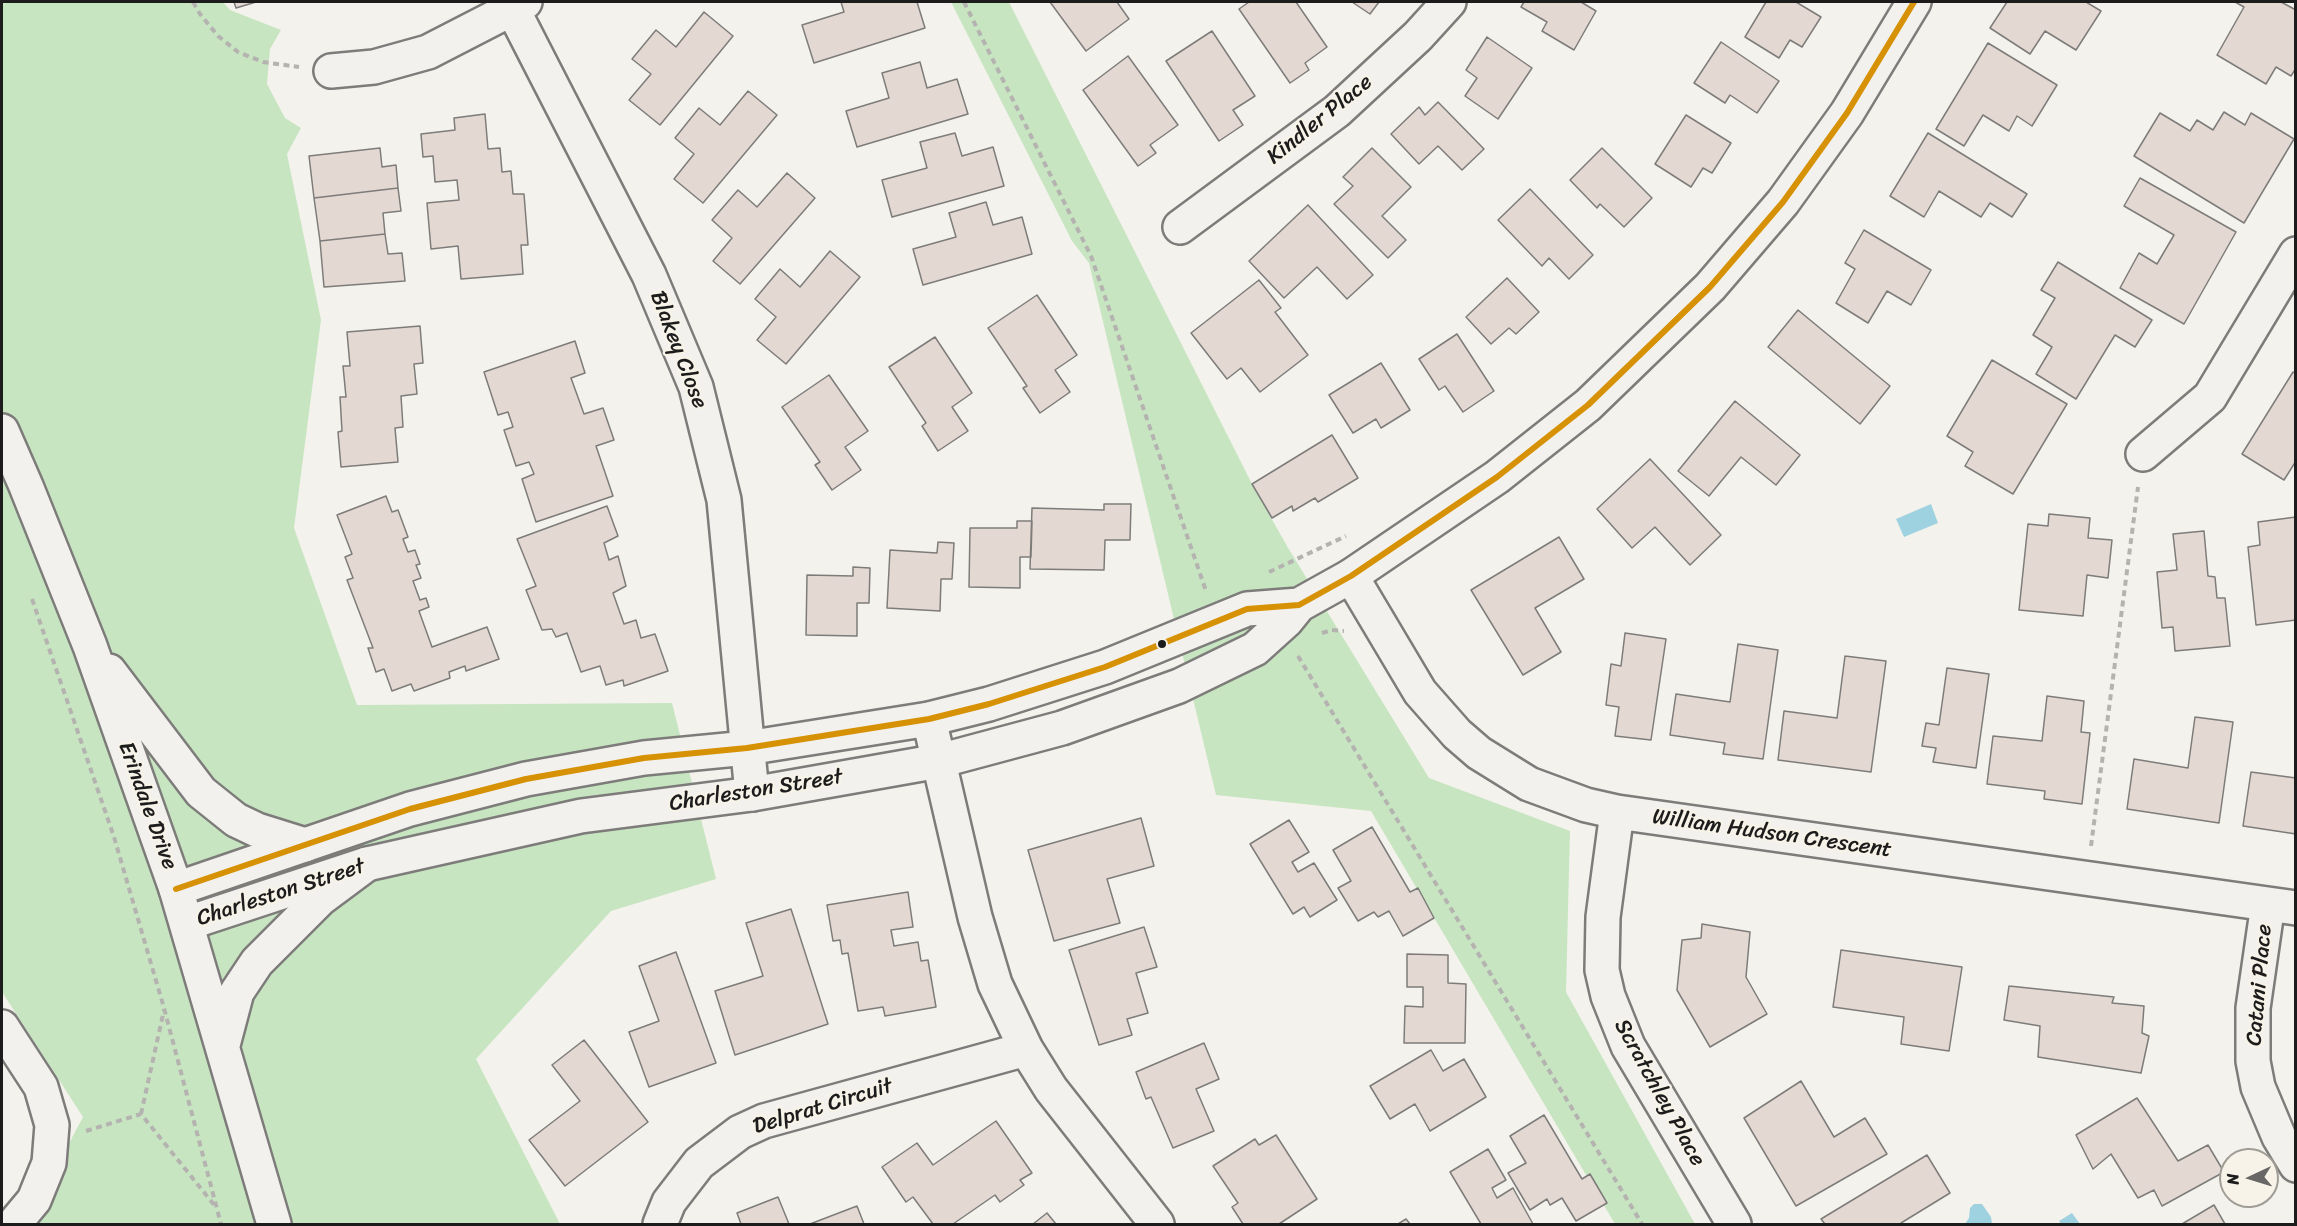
<!DOCTYPE html>
<html>
<head>
<meta charset="utf-8">
<style>
	body { margin:0 }
	#map { position:relative; width:2297px; height:1226px; overflow:hidden; background:#f4f2ec; font-family:Sriracha,sans-serif }
	canvas { display:block }
	.frame { position:absolute; inset:0; border:3px solid #1c1c1c; pointer-events:none }
	.north { position:absolute; left:2219px; top:1148px; width:60px; height:60px; box-sizing:border-box; background:#f7f3e8; border:2px solid #9f9d96; border-radius:50%; rotate:266deg; font-size:16px; font-weight:700; line-height:24px; text-align:center; color:#1c1c1c }
	.north::after { content:''; display:block; margin:auto; width:21px; height:27px; background:#686765; clip-path:polygon(50% 0,100% 100%,50% 72%,0 100%) }
</style>
</head>
<body>
<div id="map">
<canvas width="2297" height="1226"></canvas>
<div class="frame"></div>
<div class="north">N</div>
</div>
<script>
const context = document.querySelector('canvas').getContext('2d');
context.lineJoin = 'round';
function paint(path, color) { context.fillStyle = color; context.fill(path, 'evenodd'); }
const toPath = rows => new Path2D(rows.map(r => 'M' + r).join(''));
function strokePath(path, color, width, dash) { context.strokeStyle = color; context.lineWidth = width; context.lineCap = dash ? 'butt' : 'round'; context.setLineDash(dash || []); context.stroke(path); }
function label(font, color, halo, rows, align = 'center') {
  context.font = font + ' Sriracha,sans-serif'; context.lineWidth = 4.5; context.setLineDash([]); context.textBaseline = 'middle'; context.strokeStyle = halo; context.fillStyle = color; for (const [text, x, y, turn = 0] of rows) {
    context.save(); context.translate(x, y); context.rotate((+turn || 0) * Math.PI / 180); context.textAlign = isNaN(turn) ? turn : align; if (halo) context.strokeText(text, 0, 0); context.fillText(text, 0, 0); context.restore();
  }
}
paint(toPath([
	[2,2,223,2,230,10,281,30,270,49,267,84,285,118,301,128,287,154,321,320,294,528,357,705,672,703,716,879,611,911,476,1059,560,1224,26,1224,83,1117,2,992],
	[951,2,1009,2,1252,484,1287,546,1429,778,1570,831,1566,992,1695,1224,1615,1224,1371,811,1216,795,1089,263,1072,241]
]), '#c8e5c2');
paint(toPath([
	[1931,504,1938,523,1904,537,1896,519],
	[1974,1204,1982,1204,1991,1217,1992,1224,1965,1224,1969,1218,1970,1208],
	[2072,1213,2080,1224,2061,1224,2059,1221]
]), '#9fd2e0');
const building = toPath([
	[234,2,256,2,236,8,234,2],
	[841,2,917,2,925,28,814,63,802,25,844,12,841,2],
	[1050,2,1117,2,1129,19,1086,51,1050,2],
	[1249,2,1296,2,1327,47,1305,63,1309,70,1290,83,1239,9,1249,2],
	[1352,2,1379,2,1370,14,1352,2],
	[1524,2,1581,2,1596,11,1574,50,1542,31,1547,22,1521,7,1524,2],
	[1766,2,1796,2,1821,17,1802,47,1790,40,1779,58,1745,37,1766,2],
	[2007,2,2086,2,2101,11,2076,50,2045,31,2030,54,1990,28,2007,2],
	[2235,2,2281,2,2296,10,2296,68,2291,76,2276,67,2266,84,2217,55,2244,7,2235,2],
	[704,12,733,36,660,125,629,100,651,74,632,59,656,30,676,47,704,12],
	[1212,31,1255,96,1233,110,1243,125,1219,141,1166,61,1212,31],
	[1487,37,1532,68,1498,119,1465,96,1477,78,1466,70,1487,37],
	[1721,42,1779,81,1757,113,1730,95,1725,103,1694,83,1721,42],
	[1988,43,2057,85,2032,126,2017,116,2009,131,1983,115,1964,146,1936,129,1988,43],
	[1128,56,1178,125,1150,145,1156,153,1138,166,1083,90,1128,56],
	[920,62,927,88,957,79,968,114,857,147,846,111,889,98,882,73,920,62],
	[748,91,777,115,703,203,674,179,694,154,675,138,699,108,720,125,748,91],
	[1438,102,1484,149,1462,170,1438,146,1419,164,1391,134,1419,107,1425,115,1438,102],
	[2224,112,2245,125,2251,113,2294,139,2244,223,2134,156,2160,113,2190,131,2197,120,2213,130,2224,112],
	[485,114,488,149,500,148,502,172,511,171,513,194,524,194,528,245,521,245,523,274,461,279,458,246,431,249,427,203,459,200,457,180,435,182,433,156,423,157,421,134,455,130,454,118,485,114],
	[1686,115,1731,143,1712,173,1703,168,1691,187,1655,164,1686,115],
	[955,133,962,156,993,147,1004,186,892,217,882,180,927,168,920,142,955,133],
	[1928,133,2027,194,2012,217,1990,203,1981,217,1939,191,1924,217,1890,196,1928,133],
	[380,148,382,167,396,165,398,188,314,198,309,156,380,148],
	[1372,148,1411,187,1382,216,1406,240,1388,258,1334,204,1353,186,1343,177,1372,148],
	[1602,148,1652,198,1624,227,1600,204,1597,208,1570,180,1602,148],
	[787,173,815,198,740,284,713,261,732,238,712,220,738,190,757,207,787,173],
	[2140,178,2236,232,2184,324,2120,288,2139,253,2157,264,2174,235,2124,206,2140,178],
	[398,188,401,211,383,213,385,234,320,241,314,198,398,188],
	[1530,189,1593,255,1569,279,1549,258,1542,266,1498,220,1530,189],
	[986,202,993,225,1022,217,1032,254,923,285,913,249,956,237,949,213,986,202],
	[1308,205,1373,275,1347,299,1317,267,1284,298,1249,261,1308,205],
	[1864,230,1931,270,1911,305,1887,291,1868,323,1836,303,1855,269,1845,263,1864,230],
	[385,234,388,254,402,253,405,281,324,287,320,241,385,234],
	[830,251,860,277,786,364,757,340,776,317,755,299,780,269,800,287,830,251],
	[2058,262,2152,320,2135,347,2115,335,2076,399,2036,374,2052,347,2033,335,2055,298,2041,290,2058,262],
	[1507,278,1539,312,1516,334,1509,328,1491,344,1466,317,1507,278],
	[1259,280,1281,308,1275,312,1308,355,1260,392,1241,368,1227,379,1191,333,1259,280],
	[1037,295,1077,355,1055,370,1070,392,1040,413,1023,388,1027,386,988,328,1037,295],
	[1798,310,1890,386,1860,424,1768,347,1798,310],
	[420,326,423,363,414,364,417,394,401,396,403,427,395,428,398,462,341,467,338,432,342,431,340,397,346,397,343,366,350,366,347,332,420,326],
	[1457,334,1494,391,1463,412,1445,386,1439,390,1419,359,1457,334],
	[935,337,972,393,952,407,968,431,938,451,922,426,926,423,889,367,935,337],
	[575,341,585,373,571,378,584,414,603,408,614,440,596,446,613,496,536,522,522,479,534,474,529,462,516,466,504,430,513,427,508,412,498,415,484,372,575,341],
	[1992,360,2067,404,2013,494,1965,466,1973,452,1947,436,1992,360],
	[1381,363,1410,410,1381,428,1376,419,1353,433,1329,395,1381,363],
	[2293,372,2296,374,2296,461,2284,480,2242,454,2293,372],
	[829,375,868,431,845,447,861,470,832,490,815,465,820,462,782,407,829,375],
	[1735,401,1800,455,1776,485,1741,457,1709,496,1678,471,1735,401],
	[1332,435,1358,478,1318,502,1315,498,1293,511,1292,506,1272,518,1252,484,1332,435],
	[1650,459,1721,535,1690,565,1655,527,1632,548,1597,509,1650,459],
	[386,496,392,512,398,510,408,537,403,539,408,552,415,550,420,564,416,565,421,578,413,581,420,600,426,598,429,607,419,611,432,647,487,627,499,659,466,671,465,666,449,672,450,678,414,691,411,684,392,691,384,669,376,672,368,648,373,648,347,580,353,578,345,557,352,554,337,515,386,496],
	[1104,504,1131,504,1130,540,1105,540,1104,570,1030,569,1032,508,1104,510,1104,504],
	[607,506,618,536,604,543,609,560,618,556,626,586,613,593,624,624,636,620,641,638,655,634,668,671,624,686,623,680,606,685,600,666,581,672,567,633,556,637,552,629,542,630,526,590,536,586,517,539,607,506],
	[2049,514,2090,518,2088,538,2112,540,2108,578,2087,575,2083,616,2019,610,2028,524,2048,526,2049,514],
	[2296,517,2296,620,2256,625,2248,547,2260,545,2258,522,2296,517],
	[1017,521,1032,521,1031,557,1020,557,1020,588,969,587,970,528,1017,528,1017,521],
	[2204,531,2208,576,2215,577,2217,598,2225,598,2230,646,2175,651,2173,627,2162,628,2157,572,2177,570,2173,534,2204,531],
	[1559,537,1584,579,1535,608,1561,652,1523,675,1471,590,1559,537],
	[938,542,954,543,952,579,941,579,940,611,887,608,890,550,937,553,938,542],
	[853,567,870,568,869,603,857,603,857,636,806,635,807,575,853,576,853,567],
	[1625,633,1666,639,1651,740,1615,736,1619,707,1606,705,1611,664,1621,666,1625,633],
	[1738,644,1778,650,1763,759,1723,754,1725,743,1670,735,1676,694,1730,702,1738,644],
	[1845,656,1886,661,1871,772,1778,760,1784,711,1837,718,1845,656],
	[1947,668,1989,674,1976,768,1933,762,1936,748,1922,746,1926,723,1939,725,1947,668],
	[2047,696,2084,701,2081,732,2090,733,2082,804,2044,799,2045,791,1987,784,1993,736,2042,741,2047,696],
	[2195,717,2233,722,2219,823,2127,809,2134,759,2188,768,2195,717],
	[2251,772,2296,778,2296,834,2243,826,2251,772],
	[1141,818,1154,866,1107,879,1120,923,1054,941,1028,850,1141,818],
	[1289,820,1309,852,1292,862,1298,872,1314,863,1337,900,1310,917,1304,907,1293,914,1250,844,1289,820],
	[1372,827,1410,892,1418,888,1434,918,1403,936,1389,911,1378,917,1374,912,1358,921,1338,888,1351,881,1333,850,1372,827],
	[908,892,913,927,891,930,894,946,918,942,921,961,928,960,936,1007,885,1016,883,1007,858,1011,848,953,842,954,840,940,833,941,827,905,908,892],
	[791,909,828,1024,735,1055,715,991,763,976,746,923,791,909],
	[1702,924,1750,932,1746,977,1767,1014,1710,1047,1677,990,1682,940,1701,938,1702,924],
	[1144,927,1157,967,1136,973,1148,1013,1127,1019,1132,1035,1099,1045,1069,950,1144,927],
	[1841,950,1962,967,1949,1051,1901,1044,1904,1017,1833,1007,1841,950],
	[676,952,716,1063,649,1087,629,1032,659,1021,639,966,676,952],
	[1407,954,1448,955,1448,983,1466,984,1465,1043,1404,1043,1405,1006,1423,1007,1423,987,1407,987,1407,954],
	[2009,986,2114,997,2112,1003,2144,1006,2142,1033,2149,1036,2141,1073,2038,1057,2040,1026,2004,1020,2009,986],
	[584,1040,648,1122,565,1186,529,1140,580,1101,552,1065,584,1040],
	[1204,1043,1219,1079,1196,1089,1214,1131,1173,1148,1151,1097,1146,1099,1136,1072,1204,1043],
	[1431,1050,1443,1071,1464,1059,1486,1097,1430,1131,1415,1104,1390,1119,1370,1086,1431,1050],
	[1801,1081,1834,1137,1865,1118,1887,1154,1796,1206,1744,1118,1801,1081],
	[2137,1098,2178,1161,2208,1145,2224,1172,2162,1206,2154,1190,2138,1198,2111,1154,2093,1169,2076,1135,2137,1098],
	[1544,1115,1582,1179,1590,1174,1607,1203,1576,1221,1562,1198,1550,1205,1547,1199,1530,1210,1508,1173,1526,1163,1510,1136,1544,1115],
	[996,1121,1032,1173,1020,1180,1024,1185,1000,1202,995,1195,953,1224,933,1224,913,1197,906,1202,882,1167,917,1143,933,1165,996,1121],
	[1276,1135,1317,1199,1279,1224,1243,1224,1232,1207,1238,1203,1213,1166,1255,1139,1259,1145,1276,1135],
	[1488,1149,1506,1180,1492,1188,1497,1198,1513,1188,1533,1224,1481,1224,1450,1172,1488,1149],
	[1927,1155,1950,1193,1901,1223,1902,1224,1825,1224,1821,1219,1927,1155],
	[778,1197,789,1224,741,1224,737,1213,778,1197],
	[2214,1205,2225,1224,2182,1224,2214,1205],
	[857,1206,864,1224,810,1224,857,1206],
	[1047,1213,1056,1224,1033,1224,1047,1213],
	[1406,1219,1410,1224,1398,1224,1406,1219]
]);
paint(building, '#e4d8d2');
strokePath(building, '#7d7c7a', 1.5);
const minor = toPath([
	[512,8,649,275,696,387,724,500,752,794],
	[331,71,374,67,428,52,525,2],
	[1180,227,1337,111,1418,36,1449,2],
	[2143,454,2210,397,2296,254],
	[1351,576,1420,692,1457,734,1479,753,1529,784,1586,805,1617,812,2296,908],
	[929,719,975,917,995,984,1026,1049,1051,1089,1157,1224],
	[1617,812,1603,917,1602,970,1608,996,1628,1046,1734,1224],
	[2268,904,2253,1008,2253,1061,2258,1087,2279,1137,2296,1165],
	[2,1027,41,1087,52,1125,49,1163,34,1200,14,1224],
	[660,1224,669,1202,699,1163,740,1132,764,1121,1026,1049]
]);
const tertiary = toPath([
	[176,889,410,809,526,779,644,758,747,748,929,719,989,704,1105,667,1247,609,1299,605,1351,576,1497,477,1588,405,1710,287,1783,202,1847,113,1914,2],
	[188,923,367,864,581,816,752,794,939,761,1062,728,1179,686,1255,649,1286,621,1299,605]
]);
const primary = toPath([
	[2,431,26,486,90,646,176,889,274,1224],
	[109,671,201,792,236,820,257,830,305,845],
	[223,1045,237,992,257,962,320,899,367,864]
]);
strokePath(minor, '#7d7c7a', 38);
strokePath(tertiary, '#7d7c7a', 38);
strokePath(primary, '#7d7c7a', 38);
strokePath(toPath([
	[193,2,200,14,218,36,238,52,263,62,299,67],
	[964,2,1091,256,1206,591],
	[1269,572,1346,536],
	[32,599,114,837,164,1008,221,1224],
	[1322,633,1332,630,1344,631],
	[1298,656,1642,1224],
	[2091,846,2138,487],
	[141,1114,164,1010],
	[86,1131,141,1114,215,1206]
]), '#b4b3b0', 4, [6, 4.5]);
strokePath(minor, '#f2f1ed', 33);
strokePath(tertiary, '#f2f1ed', 33);
strokePath(primary, '#f2f1ed', 33);
strokePath(toPath([
	[176,889,410,809,526,779,644,758,747,748,929,719,989,704,1105,667,1247,609,1299,605,1351,576,1497,477,1588,405,1710,287,1783,202,1847,113,1914,2]
]), '#d69104', 6);
for (const [x, y, r, color] of [
	[1162,644,5,"#1c1c1c"]
]) { const dot = new Path2D(); dot.arc(x, y, r, 0, 2 * Math.PI); context.fillStyle = color; context.fill(dot); strokePath(dot, '#f7f3e8', 2); }
label('22px', '#1c1c1c', '#f7f3e8', [
	["Kindler Place",1320,120,-39],
	["Blakey Close",678,350,69],
	["Charleston Street",756,791,-9],
	["Erindale Drive",147,806,70],
	["William Hudson Crescent",1772,834,8],
	["Charleston Street",281,893,-18],
	["Catani Place",2260,985,-85],
	["Scratchley Place",1659,1093,61],
	["Delprat Circuit",823,1107,-17]
]);
</script>
</body>
</html>
